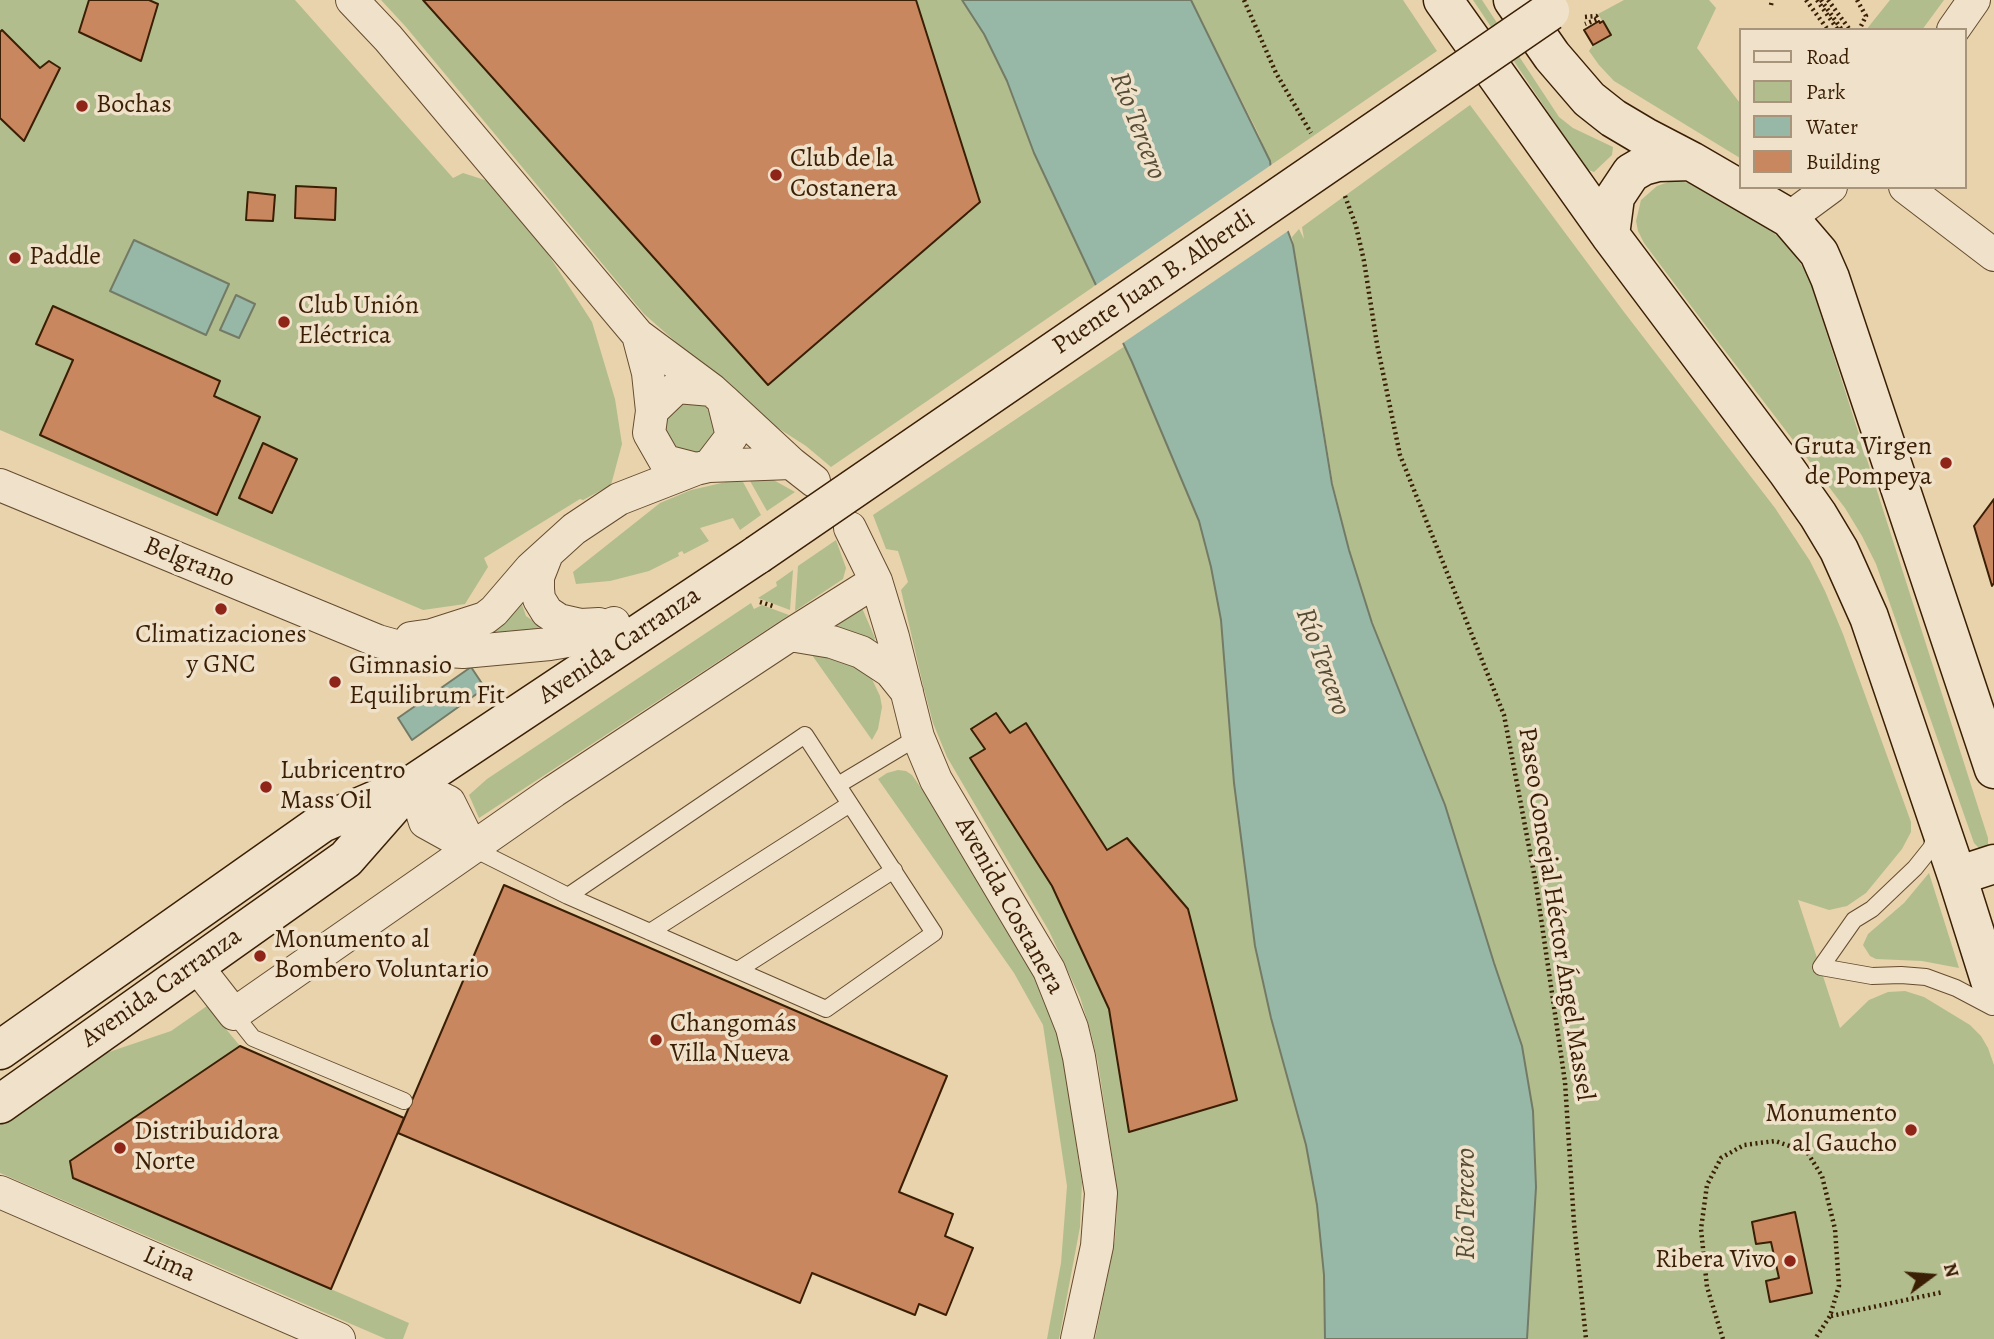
<!DOCTYPE html>
<html>
<head>
<meta charset="utf-8">
<style>
	body { margin:0 }
	#map { position:relative; width:1994px; height:1339px; overflow:hidden; background:#e8d3ad; font-family:Alegreya,serif }
	canvas { display:block }
	.legend { position:absolute; left:1739px; top:28px; width:228px; height:161px; box-sizing:border-box; background:#f0e2ca; border:2px solid #a8947b; margin:0; padding:9px 12px; list-style:none; font-size:21px; color:#3b1f05 }
	.legend li { display:flex; align-items:center; gap:14px; height:35px }
	.legend b { width:35px; border:2px solid #a8947b }
	.north { position:absolute; left:1896px; top:1241px; width:70px; height:70px; -webkit-text-stroke:5px #f0e2ca; paint-order:stroke; rotate:74deg; font-size:19px; font-weight:700; line-height:28px; text-align:center; color:#3b1f05 }
	.north::after { content:''; display:block; margin:auto; width:24px; height:32px; background:#3b1f05; clip-path:polygon(50% 0,100% 100%,50% 72%,0 100%) }
</style>
</head>
<body>
<div id="map">
<canvas width="1994" height="1339"></canvas>
<ul class="legend">
<li><b style="height:9px;background:#f0e2ca"></b>Road</li>
<li><b style="height:19px;background:#b2bd8d"></b>Park</li>
<li><b style="height:19px;background:#98b8a7"></b>Water</li>
<li><b style="height:19px;background:#c98760"></b>Building</li>
</ul>
<div class="north">N</div>
</div>
<script>
const context = document.querySelector('canvas').getContext('2d');
context.lineJoin = 'round';
function paint(path, color) { context.fillStyle = color; context.fill(path, 'evenodd'); }
const toPath = rows => new Path2D(rows.map(r => 'M' + r).join(''));
function strokePath(path, color, width, dash) { context.strokeStyle = color; context.lineWidth = width; context.lineCap = dash ? 'butt' : 'round'; context.setLineDash(dash || []); context.stroke(path); }
function label(font, color, halo, rows, align = 'center') {
  context.font = font + ' Alegreya,serif'; context.lineWidth = 7; context.setLineDash([]); context.textBaseline = 'middle'; context.strokeStyle = halo; context.fillStyle = color; for (const [text, x, y, turn = 0] of rows) {
    context.save(); context.translate(x, y); context.rotate((+turn || 0) * Math.PI / 180); context.textAlign = isNaN(turn) ? turn : align; if (halo) context.strokeText(text, 0, 0); context.fillText(text, 0, 0); context.restore();
  }
}
paint(toPath([
	[0,0,295,0,453,178,463,173,491,182,548,254,592,322,615,399,622,444,611,485,583,500,580,499,484,558,488,567,465,604,423,610,0,430],
	[381,0,962,0,984,33,1007,81,1034,153,1096,285,831,467,806,446,764,419,644,314,406,27],
	[944,87,963,148,962,166,973,192,979,195,980,202,968,214,942,188],
	[1191,0,1403,0,1437,51,1271,165,1258,133],
	[1473,0,1482,0,1559,117,1573,128,1613,147,1612,155,1594,172,1586,169],
	[1624,0,1709,0,1716,8,1697,48,1740,103,1740,158,1614,81,1599,65,1589,51,1593,45,1611,35,1598,14],
	[1890,0,1944,0,1922,30,1866,30],
	[1470,105,1624,312,1775,508,1810,561,1825,591,1843,634,1911,822,1911,832,1902,849,1866,893,1847,906,1829,910,1798,900,1840,1028,1869,1000,1888,992,1905,991,1924,997,1970,1025,1981,1036,1988,1048,1994,1065,1994,1339,1527,1339,1536,1187,1533,1111,1522,1046,1494,963,1445,805,1372,623,1349,550,1333,484,1292,237,1299,229,1304,239,1302,227],
	[1674,180,1694,184,1760,221,1788,245,1808,275,1988,838,1988,844,1985,849,1981,850,1974,843,1876,564,1862,536,1845,508,1709,330,1644,243,1638,231,1636,221,1641,200,1657,186],
	[1125,346,1199,521,1211,567,1221,620,1234,783,1255,946,1271,1018,1306,1145,1317,1205,1324,1275,1325,1339,1095,1339,1115,1239,1117,1210,1116,1182,1098,1063,1091,1033,1080,997,1049,931,947,757,933,723,923,685,901,590,908,582,898,551,886,549,873,515],
	[996,713,1010,733,1026,723,1107,850,1127,839,1188,909,1236,1100,1129,1132,1109,1009,1052,886,970,759,985,749,971,729],
	[684,395,708,400,723,420,698,460,674,455,659,435,663,410],
	[750,473,770,478,795,492,767,511,750,481],
	[726,482,743,482,761,515,740,530,733,518,700,528,709,541,684,554,682,551,678,553,679,556,649,571,610,581,576,584,573,572,660,503,691,490],
	[836,540,846,568,843,579,795,611,798,566],
	[793,570,790,610,758,598,777,586,776,582],
	[519,596,526,616,548,631,457,639],
	[751,603,754,609,762,605,789,615,479,818,469,795,487,779],
	[862,608,875,638,874,641,830,629],
	[807,648,838,652,870,675,880,696,882,707,878,729,872,740],
	[898,770,906,771,912,775,938,812,1038,980,1060,1037,1082,1183,1080,1227,1059,1339,1047,1339,1061,1263,1067,1186,1043,1025,1014,973,878,779,887,773],
	[1929,873,1959,968,1922,961,1876,959,1870,956,1863,945,1868,934,1904,903],
	[207,1006,240,1046,70,1160,73,1177,409,1323,403,1339,386,1339,0,1173,0,1124,106,1053,171,1031]
]), '#b2bd8d');
const water = toPath([
	[962,0,1191,0,1270,161,1274,194,1293,245,1332,484,1349,550,1372,623,1445,805,1494,963,1522,1046,1533,1111,1536,1187,1527,1339,1325,1339,1324,1275,1317,1205,1306,1145,1271,1018,1255,946,1234,783,1221,620,1211,567,1199,521,1132,362,1034,153,1007,81,984,34,962,0],
	[134,240,229,284,206,335,110,291,134,240],
	[236,295,255,304,239,338,220,330,236,295],
	[471,667,485,688,412,740,398,718,471,667]
]);
paint(water, '#98b8a7');
strokePath(water, '#737b66', 2);
paint(toPath([
	[1274,163,1278,193,1291,229,1120,345,1093,287]
]), '#e8d3ad');
const building = toPath([
	[89,0,149,0,158,4,141,61,79,32,89,0],
	[423,0,916,0,980,202,768,385,423,0],
	[1599,21,1600,23,1603,21,1611,35,1593,45,1584,30,1599,21],
	[2,30,40,68,49,61,60,68,24,141,0,118,0,32,2,30],
	[296,186,336,188,335,220,295,218,296,186],
	[248,192,275,195,273,221,246,220,248,192],
	[53,306,220,381,214,396,260,417,217,515,40,435,73,360,36,344,53,306],
	[263,443,297,459,272,513,239,498,263,443],
	[1994,499,1994,583,1992,586,1974,526,1994,499],
	[996,713,1010,733,1026,723,1107,850,1127,838,1188,909,1237,1100,1129,1132,1109,1009,1052,886,970,758,985,749,971,729,996,713],
	[504,885,947,1076,899,1192,953,1214,945,1236,973,1248,946,1315,919,1304,915,1315,812,1273,800,1303,398,1133,504,885],
	[240,1046,404,1118,331,1289,73,1178,70,1161,240,1046],
	[1795,1212,1812,1293,1770,1302,1766,1281,1779,1278,1771,1242,1756,1244,1752,1222,1795,1212]
]);
paint(building, '#c98760');
strokePath(building, '#3b1f05', 2);
const service = toPath([
	[838,785,918,737],
	[1937,832,1931,848,1915,868,1872,909,1854,920,1821,967,1872,976,1901,975,1926,977,1956,988,1992,1007],
	[472,848,568,896,826,1009,934,933,805,735,568,896],
	[650,932,850,804],
	[738,970,894,870],
	[234,1014,253,1038,404,1101]
]);
const minor = toPath([
	[352,0,388,38,638,335,712,390],
	[1953,30,1974,0],
	[1905,187,1994,255],
	[1789,218,1831,187],
	[638,335,648,373,652,411],
	[677,387,712,390,723,400,732,436,709,466,696,469,665,461,649,433,652,411,677,387],
	[791,463,814,481],
	[709,466,791,463,723,400],
	[0,485,378,641,403,648,463,652,550,644,568,641,614,623],
	[850,528,876,581,893,637,918,737,936,780,1049,970,1072,1028,1079,1057,1101,1193,1097,1246,1077,1339],
	[547,554,538,577,538,589,539,599,547,612,559,620,581,625,599,624],
	[790,635,832,642,861,652,890,671,907,692],
	[411,638,432,635,485,618,494,611,531,568,574,529,619,499,696,469],
	[413,784,425,822,472,848],
	[413,784,449,802,472,848],
	[195,964,234,1014,554,791,790,635,876,581],
	[0,1192,339,1339]
]);
const secondary = toPath([
	[1443,0,1610,235,1787,471,1818,515,1839,550,1869,617,1957,876,1994,993],
	[1513,0,1552,56,1589,99,1613,118,1645,137,1691,161,1789,218,1819,253,1830,278,1994,769],
	[1610,235,1615,197,1631,173,1643,166,1658,162,1691,161],
	[1957,876,1994,864],
	[0,1050,322,823,413,784,757,555],
	[0,1104,346,859,404,793]
]);
strokePath(service, '#664c2f', 18);
strokePath(minor, '#664c2f', 34);
strokePath(secondary, '#3b1f05', 41);
strokePath(toPath([
	[1244,0,1276,73,1311,133],
	[1806,0,1828,30],
	[1817,0,1838,30],
	[1821,0,1842,30],
	[1828,0,1850,30],
	[1857,0,1866,16,1859,30],
	[1771,5,1772,0],
	[1585,17,1596,16,1598,19,1585,24],
	[1345,196,1356,226,1364,261,1377,344,1400,455,1504,715,1536,884,1565,1082,1574,1223,1586,1339],
	[760,602,773,606],
	[1831,1316,1943,1292],
	[1723,1339,1707,1287,1701,1229,1707,1185,1721,1158,1744,1145,1775,1141,1807,1152,1822,1176,1835,1229,1839,1286,1830,1316,1815,1339]
]), '#3b1f05', 4.5, [2, 3.5]);
strokePath(service, '#f0e2ca', 16);
strokePath(minor, '#f0e2ca', 32);
strokePath(secondary, '#f0e2ca', 38);
const secondaryBridge = toPath([
	[757,555,1550,11]
]);
strokePath(secondaryBridge, '#3b1f05', 41, []);
strokePath(secondaryBridge, '#f0e2ca', 38);
for (const [x, y, r, color] of [
	[82,106,7,"#8f2418"],
	[776,175,7,"#8f2418"],
	[15,258,7,"#8f2418"],
	[284,322,7,"#8f2418"],
	[1946,463,7,"#8f2418"],
	[221,609,7,"#8f2418"],
	[335,682,7,"#8f2418"],
	[266,787,7,"#8f2418"],
	[260,956,7,"#8f2418"],
	[656,1040,7,"#8f2418"],
	[1911,1130,7,"#8f2418"],
	[120,1148,7,"#8f2418"],
	[1790,1261,7,"#8f2418"]
]) { const dot = new Path2D(); dot.arc(x, y, r, 0, 2 * Math.PI); context.fillStyle = color; context.fill(dot); strokePath(dot, '#f0e2ca', 2.5); }
label('26px', '#3b1f05', '#f0e2ca', [
	["Bochas",96,106],
	["Club de la",790,160],
	["Costanera",790,190],
	["Paddle",29,258],
	["Club Unión",298,307],
	["Eléctrica",298,337],
	["Gruta Virgen",1932,448,"right"],
	["de Pompeya",1932,478,"right"],
	["Climatizaciones",221,636,"center"],
	["y GNC",221,666,"center"],
	["Gimnasio",349,667],
	["Equilibrum Fit",349,697],
	["Lubricentro",280,772],
	["Mass Oil",280,802],
	["Monumento al",274,941],
	["Bombero Voluntario",274,971],
	["Changomás",670,1025],
	["Villa Nueva",670,1055],
	["Monumento",1897,1115,"right"],
	["al Gaucho",1897,1145,"right"],
	["Distribuidora",134,1133],
	["Norte",134,1163],
	["Ribera Vivo",1776,1261,"right"]
], 'left');
label('26px', '#3b1f05', '#f0e2ca', [
	["Puente Juan B. Alberdi",1154,283,-34],
	["Belgrano",189,563,22],
	["Avenida Carranza",620,646,-34],
	["Avenida Costanera",1009,906,61],
	["Paseo Concejal Héctor Ángel Massel",1555,914,81],
	["Avenida Carranza",162,988,-35],
	["Lima",169,1265,23]
]);
label('italic 28px', '#574d36', '#f0e2ca', [
	["Río Tercero",1137,126,69],
	["Río Tercero",1322,662,70],
	["Río Tercero",1467,1204,-90]
]);
</script>
</body>
</html>
